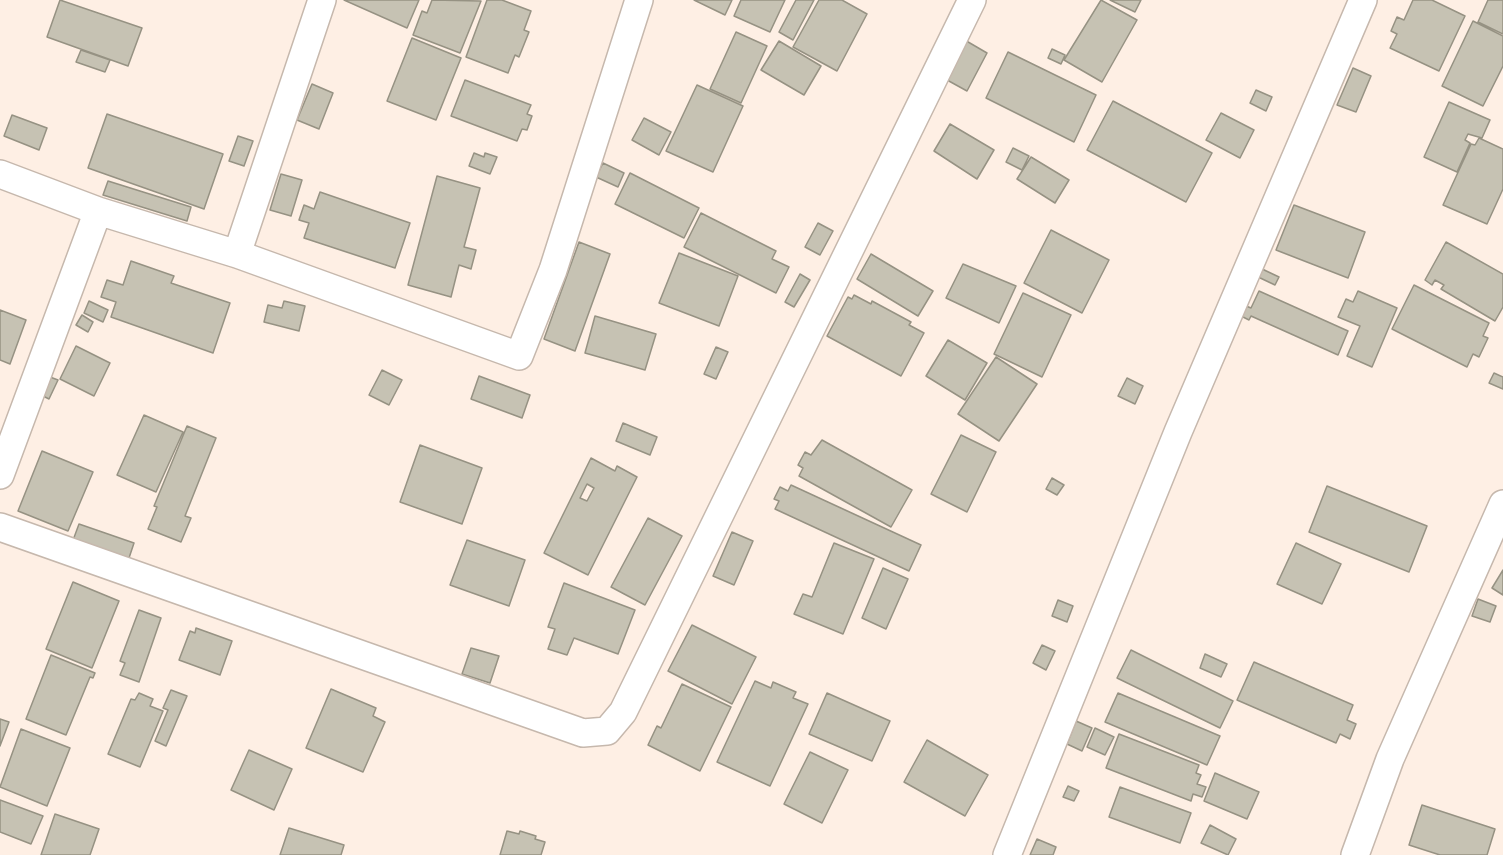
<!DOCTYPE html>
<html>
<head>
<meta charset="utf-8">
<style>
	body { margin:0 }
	canvas { display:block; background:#feefe4 }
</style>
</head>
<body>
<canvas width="1503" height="855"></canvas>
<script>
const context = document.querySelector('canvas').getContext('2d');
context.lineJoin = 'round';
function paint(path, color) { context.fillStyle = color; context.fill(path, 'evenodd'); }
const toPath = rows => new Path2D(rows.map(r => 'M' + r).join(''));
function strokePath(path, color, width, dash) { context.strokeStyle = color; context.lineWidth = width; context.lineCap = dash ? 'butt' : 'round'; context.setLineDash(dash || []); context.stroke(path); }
const building = toPath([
	[60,0,142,28,128,66,47,37,60,0],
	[344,0,419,0,407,28,344,0],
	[432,0,481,1,460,53,413,35,422,11,427,13,432,0],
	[487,0,502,0,531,11,524,30,529,32,519,57,515,55,508,73,466,57,487,0],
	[694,0,732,0,725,15,694,0],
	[741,0,785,0,770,32,734,16,741,0],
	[796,0,814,0,793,40,779,32,796,0],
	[819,0,842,0,867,14,837,71,793,47,819,0],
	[1101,0,1137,20,1102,82,1064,60,1101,0],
	[1110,0,1141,0,1135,12,1110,0],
	[1413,0,1432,0,1465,16,1439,71,1390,48,1397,34,1391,31,1397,17,1404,20,1413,0],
	[1488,0,1503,0,1503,34,1478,22,1488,0],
	[1473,21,1503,36,1503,66,1483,106,1442,86,1473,21],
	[736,32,767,46,741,103,710,89,736,32],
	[412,38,461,58,436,120,387,101,412,38],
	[963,39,987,53,967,91,938,75,963,39],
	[779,41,821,66,804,95,761,70,779,41],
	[1052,49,1065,55,1061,64,1048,58,1052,49],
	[81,50,110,60,105,72,76,62,81,50],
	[1008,52,1096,95,1074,142,986,98,1008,52],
	[1353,68,1371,76,1356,112,1337,105,1353,68],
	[465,80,531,105,527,114,532,116,527,130,522,129,517,141,451,116,465,80],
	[312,84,333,93,319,129,297,120,312,84],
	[697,85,743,106,713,172,666,151,697,85],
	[1256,90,1272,97,1266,111,1250,103,1256,90],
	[1113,101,1212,153,1186,202,1087,150,1113,101],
	[1449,102,1490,120,1482,138,1468,134,1465,140,1470,143,1457,172,1424,157,1449,102],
	[1221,113,1254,130,1240,158,1206,140,1221,113],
	[107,114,223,154,204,209,88,168,107,114],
	[12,115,47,128,39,150,4,136,12,115],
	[644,118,671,132,659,155,632,140,644,118],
	[950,124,994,150,977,179,934,151,950,124],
	[238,136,253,141,244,166,229,161,238,136],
	[1479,138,1503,149,1503,189,1487,224,1443,205,1471,144,1475,145,1479,138],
	[1013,148,1029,156,1022,170,1006,162,1013,148],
	[474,153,484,157,485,153,497,157,490,174,469,166,474,153],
	[1031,157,1069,180,1055,203,1017,179,1031,157],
	[603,163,624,173,618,187,596,177,603,163],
	[630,173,699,208,684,238,615,204,630,173],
	[281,174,302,180,291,216,270,210,281,174],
	[437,176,480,188,464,247,476,250,471,269,459,265,451,297,408,285,437,176],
	[108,181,191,207,187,221,103,195,108,181],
	[320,192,410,223,395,268,304,238,309,223,299,220,304,205,314,209,320,192],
	[1294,205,1365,232,1348,278,1276,250,1294,205],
	[701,213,776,251,772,259,789,267,776,293,684,247,701,213],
	[818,223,833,231,820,255,805,247,818,223],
	[1051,230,1109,260,1082,313,1024,283,1051,230],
	[579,242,610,254,575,351,544,339,579,242],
	[1446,242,1503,274,1503,307,1495,321,1441,289,1444,285,1435,280,1432,285,1425,280,1446,242],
	[679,253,738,276,719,326,659,303,679,253],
	[871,254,933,291,918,316,857,279,871,254],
	[131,261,174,276,171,283,230,303,213,353,111,317,116,302,101,297,107,280,123,285,131,261],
	[963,264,1016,286,999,323,946,298,963,264],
	[1260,268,1279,277,1275,285,1256,276,1260,268],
	[800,274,810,280,794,307,785,302,800,274],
	[1414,285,1489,323,1483,336,1488,338,1479,357,1473,354,1467,367,1392,329,1414,285],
	[1259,291,1348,331,1338,355,1251,316,1249,320,1241,316,1246,306,1251,308,1259,291],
	[1358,291,1397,308,1372,367,1347,356,1360,326,1338,317,1346,299,1353,302,1358,291],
	[1023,293,1071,315,1042,377,994,354,1023,293],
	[854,295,871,304,872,301,911,322,909,325,924,333,901,376,827,336,848,297,852,299,854,295],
	[89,301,108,310,103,322,84,313,89,301],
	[284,301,305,306,299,331,264,322,268,305,282,308,284,301],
	[0,310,26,320,10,364,0,360,0,310],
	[82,315,93,322,88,332,76,325,82,315],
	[595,316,656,334,645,370,585,353,595,316],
	[948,340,987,363,965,400,926,376,948,340],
	[76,346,110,363,94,396,60,379,76,346],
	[716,347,728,352,716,379,704,374,716,347],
	[996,357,1037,384,999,441,958,414,996,357],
	[382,370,402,380,389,405,369,395,382,370],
	[1494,373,1503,377,1503,389,1489,383,1494,373],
	[479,376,530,395,522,418,471,399,479,376],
	[50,377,58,380,49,399,41,395,50,377],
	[1127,378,1143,386,1135,404,1118,396,1127,378],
	[144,415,183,432,156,492,117,475,144,415],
	[623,423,657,437,650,455,616,441,623,423],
	[187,426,216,438,185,516,191,518,181,542,148,529,157,507,154,506,187,426],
	[961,435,996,452,967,512,931,494,961,435],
	[822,440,912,490,891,527,799,476,803,468,798,465,805,452,811,455,822,440],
	[420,445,482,468,462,524,400,502,420,445],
	[42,451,93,472,68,531,18,511,42,451],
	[591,458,615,471,617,466,637,477,588,575,544,553,591,458],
	[587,484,594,488,587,501,580,498,587,484],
	[1052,478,1064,485,1057,495,1046,489,1052,478],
	[791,485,921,545,909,571,775,509,779,501,774,499,780,487,788,491,791,485],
	[1327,486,1427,526,1409,572,1309,532,1327,486],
	[648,518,682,536,645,605,611,587,648,518],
	[79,524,134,543,128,561,72,543,79,524],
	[732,532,753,541,734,585,713,576,732,532],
	[467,540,525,560,509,606,450,585,467,540],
	[834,543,874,559,843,634,794,614,803,594,812,597,834,543],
	[1296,543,1341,564,1322,604,1277,584,1296,543],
	[883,568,908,579,886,629,862,618,883,568],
	[1503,570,1503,595,1492,588,1503,570],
	[73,582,119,601,92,668,46,649,73,582],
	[564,583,635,610,618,654,574,638,567,655,548,649,555,629,548,627,564,583],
	[1478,599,1496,606,1490,622,1472,616,1478,599],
	[1058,600,1073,606,1067,622,1052,616,1058,600],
	[139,610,161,618,139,682,120,675,125,663,120,661,139,610],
	[692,625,756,657,732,704,668,671,692,625],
	[196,628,232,641,220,675,179,660,190,631,195,633,196,628],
	[1042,645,1055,651,1046,670,1033,663,1042,645],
	[471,648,499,656,490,683,462,674,471,648],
	[1131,650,1233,701,1220,728,1117,678,1131,650],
	[1205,654,1227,664,1221,677,1200,668,1205,654],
	[51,655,95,673,93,678,90,677,66,735,26,719,51,655],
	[1254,662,1353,705,1347,720,1356,724,1350,739,1340,734,1336,743,1237,700,1254,662],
	[755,681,771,688,773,682,796,692,793,698,808,704,770,786,717,762,755,681],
	[682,684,731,707,700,771,648,745,657,726,661,728,682,684],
	[331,689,376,708,373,716,385,722,363,772,306,748,331,689],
	[171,690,187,696,166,746,155,741,168,710,163,708,171,690],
	[139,693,153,699,150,706,163,711,140,767,108,754,131,699,135,700,139,693],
	[827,693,890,721,872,761,809,734,827,693],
	[1118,693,1220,736,1207,765,1105,722,1118,693],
	[0,719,9,722,0,746,0,719],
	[1076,721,1092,728,1082,751,1067,744,1076,721],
	[1095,728,1114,737,1105,755,1087,747,1095,728],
	[21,729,70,748,47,806,0,787,21,729],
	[1119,734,1199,765,1196,773,1201,775,1197,784,1206,787,1202,797,1193,794,1191,801,1106,768,1119,734],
	[927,740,988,775,965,816,904,782,927,740],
	[249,750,292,769,274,810,231,790,249,750],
	[810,752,848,770,822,823,784,804,810,752],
	[1215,773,1259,792,1247,819,1204,801,1215,773],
	[1068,786,1079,791,1074,801,1063,797,1068,786],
	[1120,787,1191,813,1180,843,1109,817,1120,787],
	[0,800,43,816,31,844,0,832,0,800],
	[1422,805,1495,829,1487,855,1440,855,1409,845,1422,805],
	[55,814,99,829,90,855,41,855,55,814],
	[1210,825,1236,839,1228,855,1201,843,1210,825],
	[289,828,344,845,341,855,280,855,289,828],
	[507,831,519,834,520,831,536,836,535,839,545,842,541,855,500,855,507,831],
	[1037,839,1056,847,1053,855,1030,855,1037,839]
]);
paint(building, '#c6c2b3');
strokePath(building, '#969283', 1.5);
const minor = toPath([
	[0,174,98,211,237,254,519,356,553,270,639,0],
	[237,254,322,0],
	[0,475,98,211],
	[0,527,583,733,607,731,623,712,972,0],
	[1007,855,1178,432,1363,0],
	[1355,855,1390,759,1503,504]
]);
strokePath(minor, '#c6b8ad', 30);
strokePath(minor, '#fff', 27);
</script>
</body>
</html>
